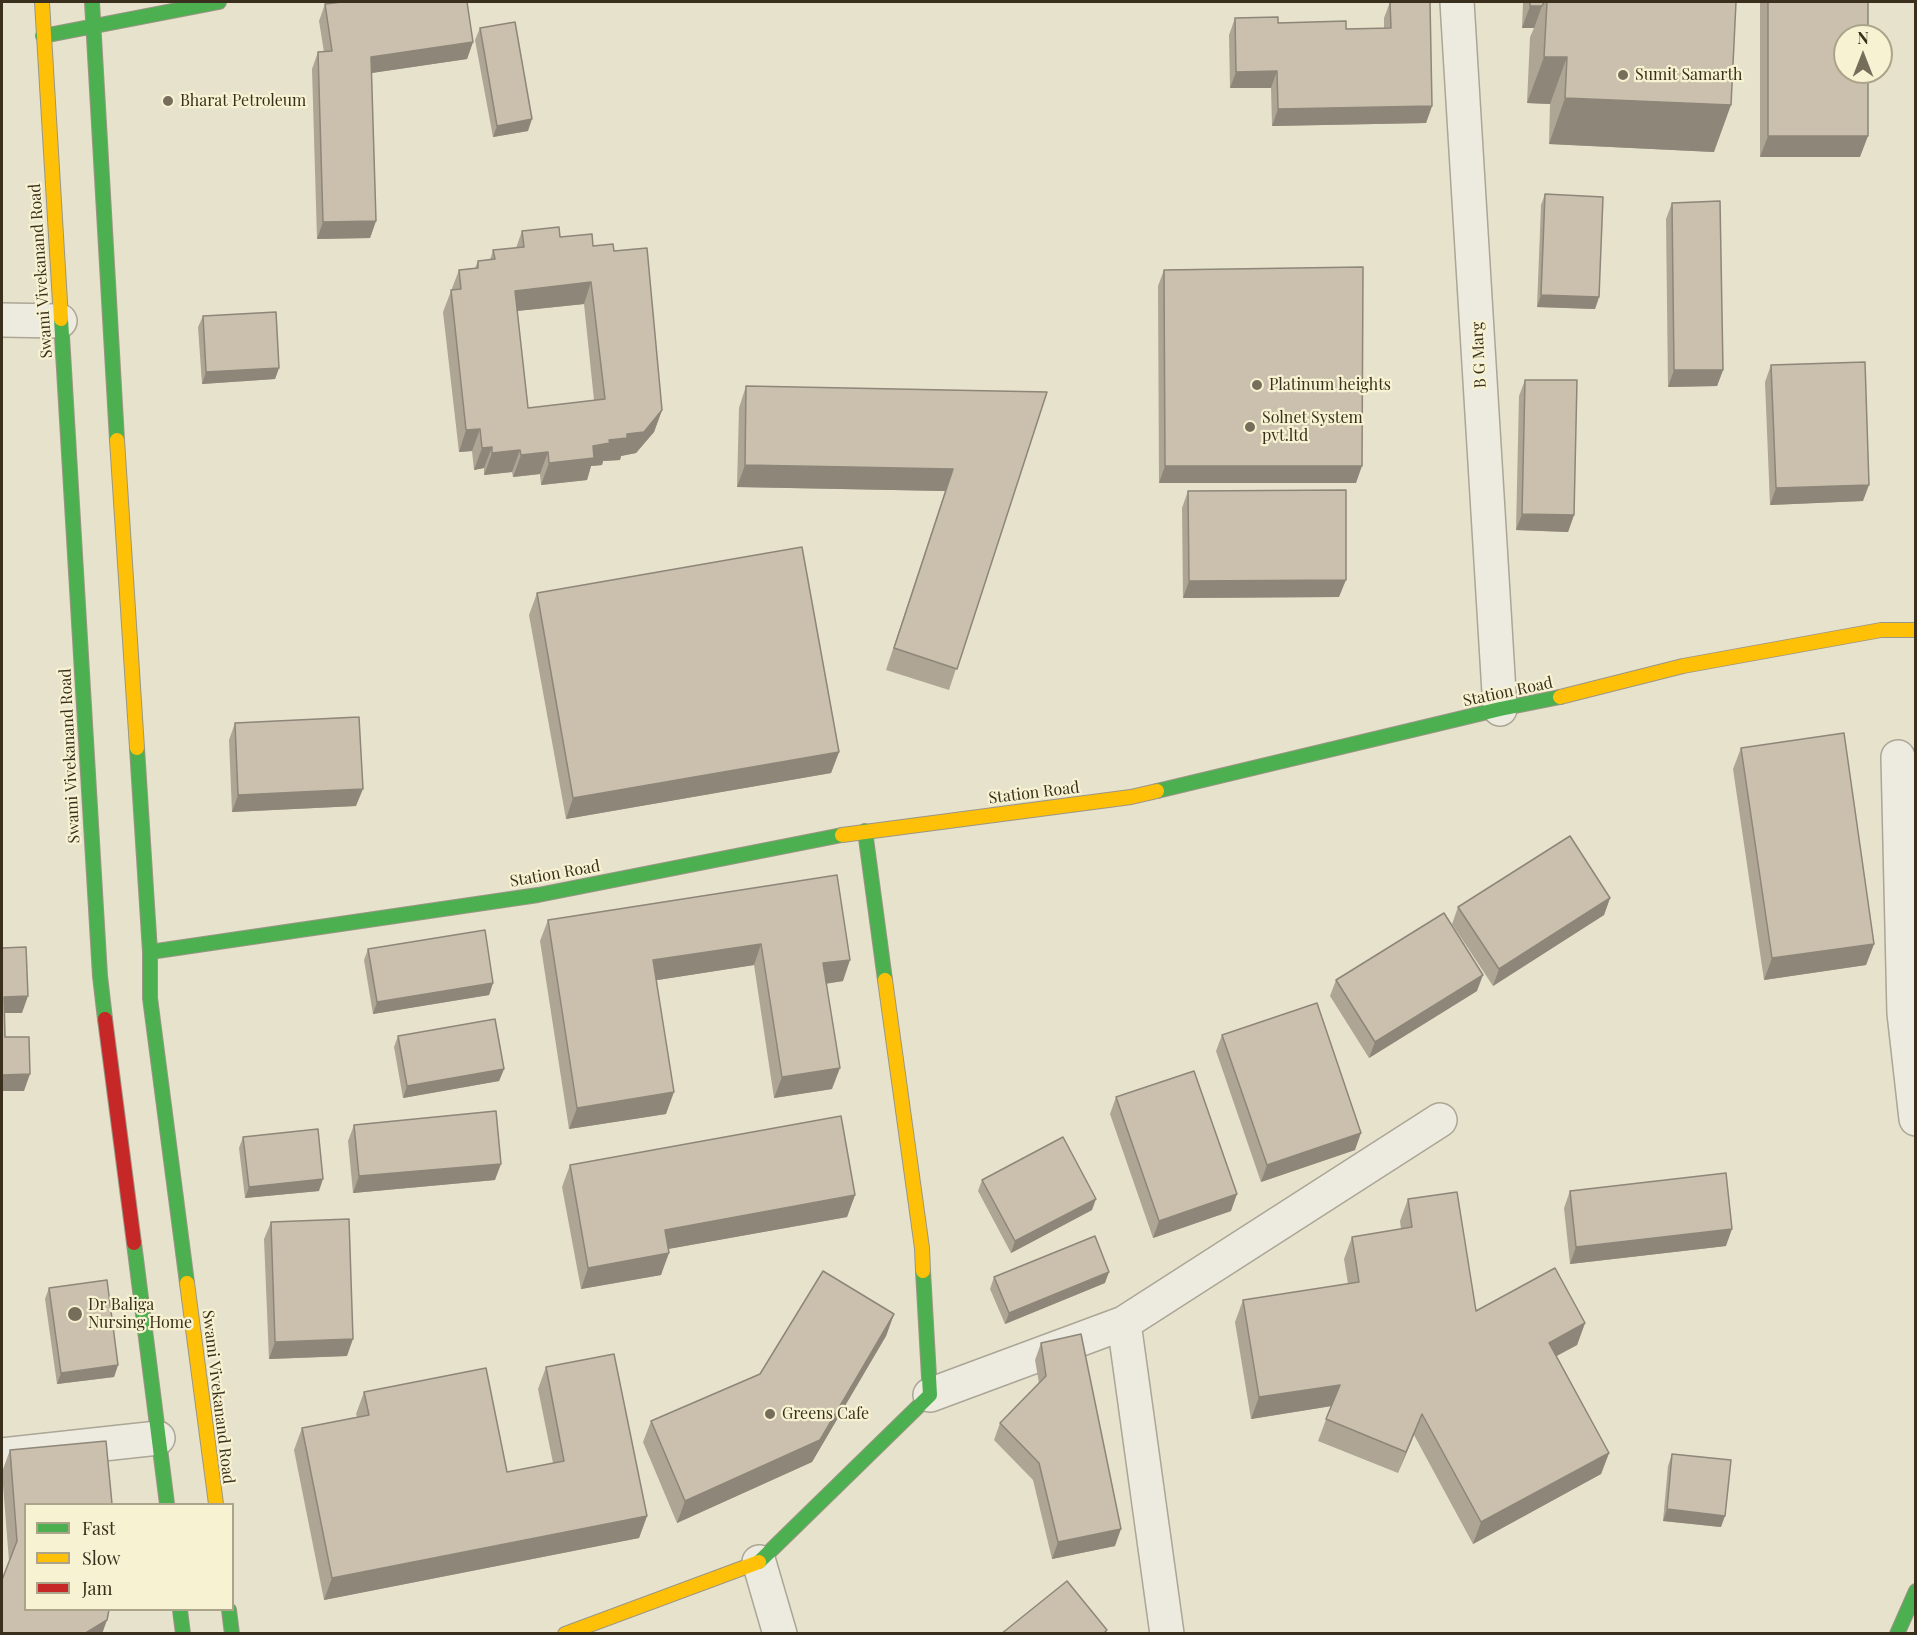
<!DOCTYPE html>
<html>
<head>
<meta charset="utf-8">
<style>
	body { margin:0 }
	#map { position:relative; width:1917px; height:1635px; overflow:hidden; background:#e6e2cc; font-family:"Playfair Display",serif }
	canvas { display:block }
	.frame { position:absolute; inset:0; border:3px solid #3a2f1d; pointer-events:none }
	.legend { position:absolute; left:24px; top:1503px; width:210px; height:108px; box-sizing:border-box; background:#f7f2d2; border:2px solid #aba48a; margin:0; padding:8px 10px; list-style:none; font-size:18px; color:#3a2f1d }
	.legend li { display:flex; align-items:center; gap:12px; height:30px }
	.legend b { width:30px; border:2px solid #aba48a }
	.north { position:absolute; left:1833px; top:24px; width:60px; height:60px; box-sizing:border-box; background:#f7f2d2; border:2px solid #aba48a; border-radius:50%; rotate:0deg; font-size:16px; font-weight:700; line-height:24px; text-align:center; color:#3a2f1d }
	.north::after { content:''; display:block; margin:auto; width:21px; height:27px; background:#766e5a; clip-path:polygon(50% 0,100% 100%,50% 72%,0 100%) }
</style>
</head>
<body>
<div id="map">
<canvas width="1917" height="1635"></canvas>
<div class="frame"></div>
<ul class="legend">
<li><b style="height:8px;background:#4caf50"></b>Fast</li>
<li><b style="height:8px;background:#ffc107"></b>Slow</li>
<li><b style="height:8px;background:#c62828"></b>Jam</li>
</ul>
<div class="north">N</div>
</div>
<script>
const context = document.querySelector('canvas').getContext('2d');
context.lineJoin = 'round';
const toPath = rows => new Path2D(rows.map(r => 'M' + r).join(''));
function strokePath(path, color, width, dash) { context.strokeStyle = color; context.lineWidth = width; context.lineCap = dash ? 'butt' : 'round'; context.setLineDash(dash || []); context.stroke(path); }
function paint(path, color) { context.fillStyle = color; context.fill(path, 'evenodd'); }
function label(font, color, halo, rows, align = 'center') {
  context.font = font + ' "Playfair Display",serif'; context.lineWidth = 4.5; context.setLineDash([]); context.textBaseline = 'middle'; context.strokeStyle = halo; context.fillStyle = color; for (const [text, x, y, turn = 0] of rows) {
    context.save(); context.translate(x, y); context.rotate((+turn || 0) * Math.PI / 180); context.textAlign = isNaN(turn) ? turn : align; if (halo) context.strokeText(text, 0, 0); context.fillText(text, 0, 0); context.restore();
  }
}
const street = toPath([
	[1457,2,1500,709],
	[2,320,60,321],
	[1898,757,1904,1013,1916,1119],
	[1124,1323,1167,1634],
	[930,1395,1124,1323,1440,1120],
	[2,1455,158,1438],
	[759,1562,780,1634]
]);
const fast = toPath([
	[92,2,117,440],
	[43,36,219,2],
	[61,319,100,976,105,1019],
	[137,748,150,952,150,998,187,1283],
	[1157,791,1500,709,1560,697],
	[865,831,885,980],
	[150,952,538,895,842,835],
	[134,1243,167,1504],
	[759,1562,930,1395,923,1271],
	[180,1610,183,1634],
	[229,1610,232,1634],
	[1897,1634,1916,1591]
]);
const slow = toPath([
	[42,2,61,319],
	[117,440,137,748],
	[1560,697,1683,666,1881,630,1916,630],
	[842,835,1131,797,1157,791],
	[885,980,922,1248,923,1271],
	[187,1283,216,1504],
	[565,1634,759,1562]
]);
const jam = toPath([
	[105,1019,134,1243]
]);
strokePath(street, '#aba696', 36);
strokePath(fast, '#9b9585', 16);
strokePath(slow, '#9b9585', 16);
strokePath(jam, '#9b9585', 16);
strokePath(street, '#edebdf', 33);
strokePath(fast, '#4caf50', 14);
strokePath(slow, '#ffc107', 14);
strokePath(jam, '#c62828', 14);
paint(toPath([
	[1390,2,1432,106,1426,123,1272,126,1271,88,1230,88,1229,35,1235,18,1346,29,1384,28,1384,18],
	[1523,2,1736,2,1714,152,1549,144,1550,104,1527,103,1530,37,1534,28,1522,28],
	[1760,2,1868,2,1860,157,1760,157],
	[325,4,473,42,467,59,371,73,376,221,370,238,317,239,312,69,318,52,324,52,319,21],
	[480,28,528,131,493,137,475,40],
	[1545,194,1599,297,1595,309,1537,307,1541,205],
	[1672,203,1723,370,1717,386,1668,387,1666,219],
	[522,231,560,237,614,251,662,410,654,432,636,453,621,456,620,460,603,461,602,465,591,466,587,480,541,485,540,474,513,477,512,472,484,475,484,468,474,470,472,451,459,452,443,312,459,270,475,268,478,261,490,260,493,250,516,248],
	[584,304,594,400,528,408,517,311],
	[1164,270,1356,483,1159,483,1158,286],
	[203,316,279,368,275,379,202,384,198,327],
	[1771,365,1863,501,1770,505,1765,382],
	[1525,380,1574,515,1568,532,1516,530,1519,396],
	[746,386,1047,392,949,690,886,670,945,491,737,487,739,408],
	[1188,491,1339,597,1183,598,1182,508],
	[537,593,839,752,831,773,566,819,529,615],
	[235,723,356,806,232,812,229,740],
	[1741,748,1874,944,1866,965,1764,980,1733,769],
	[837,875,843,981,826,984,832,1089,774,1098,754,965,657,980,666,1114,569,1129,540,941,548,920],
	[1610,898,1604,915,1493,986,1452,924,1458,907],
	[368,949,493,983,489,995,373,1014,364,960],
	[1336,980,1477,991,1369,1058,1330,996],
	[1222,1035,1355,1150,1261,1182,1216,1051],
	[398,1036,504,1069,499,1081,403,1098,394,1047],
	[1116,1097,1231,1211,1153,1238,1110,1114],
	[354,1125,495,1180,353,1193,348,1141],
	[243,1137,319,1191,245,1198,239,1148],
	[570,1165,855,1195,847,1217,668,1249,661,1275,581,1289,562,1187],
	[982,1180,1092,1210,1011,1253,978,1191],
	[1570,1191,1726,1246,1570,1264,1564,1208],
	[1408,1199,1476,1311,1585,1323,1577,1345,1557,1356,1609,1453,1601,1474,1473,1544,1414,1435,1398,1473,1318,1441,1331,1406,1251,1419,1235,1322,1243,1300,1348,1284,1344,1259,1352,1237,1401,1229,1400,1221],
	[271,1222,347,1356,269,1359,264,1239],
	[994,1277,1105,1283,1005,1324,990,1289],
	[49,1288,118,1365,114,1377,57,1384,45,1299],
	[894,1314,886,1336,812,1462,677,1523,643,1442,651,1421,760,1374],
	[1041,1343,1115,1546,1052,1559,1033,1480,994,1440,1000,1423,1039,1383,1035,1360],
	[546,1367,647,1516,639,1538,324,1600,294,1450,302,1428,357,1417,356,1414,364,1392,507,1472,553,1463,538,1389],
	[10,1450,26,1610,9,1561,2,1472],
	[1672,1454,1721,1527,1663,1521,1668,1466]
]), '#aea595');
paint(toPath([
	[1530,6,1542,6,1534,28,1522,28],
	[473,42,467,59,365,74,371,57],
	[1544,57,1567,57,1550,104,1527,103],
	[1277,71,1271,88,1230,88,1236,72],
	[1565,98,1731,105,1714,152,1549,144],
	[1432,106,1426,123,1272,126,1278,109],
	[532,119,528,131,493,137,497,126],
	[1768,136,1868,136,1860,157,1760,157],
	[376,221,370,238,317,239,323,222],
	[591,282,584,304,507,312,515,291],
	[1541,295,1599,297,1595,309,1537,307],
	[279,368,275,379,202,384,206,372],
	[1674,370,1723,370,1717,386,1668,387],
	[662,410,654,432,636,453,621,456,620,460,603,461,602,465,591,466,587,480,541,485,549,463,593,446,627,434],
	[480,429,472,451,459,452,466,430],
	[492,447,484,468,474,470,482,448],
	[520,450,512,472,484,475,492,453],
	[548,452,540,474,513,477,521,455],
	[745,465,953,469,945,491,737,487],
	[1165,466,1362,466,1356,483,1159,483],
	[1869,485,1863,501,1770,505,1776,488],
	[1522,514,1574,515,1568,532,1516,530],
	[1346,580,1339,597,1183,598,1189,581],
	[839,752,831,773,566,819,573,798],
	[363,789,356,806,232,812,238,795],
	[1610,898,1604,915,1493,986,1499,969],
	[761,944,754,965,645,982,653,960],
	[1874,944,1866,965,1764,980,1772,958],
	[850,960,843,981,815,985,823,963],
	[1483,975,1477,991,1369,1058,1375,1042],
	[493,983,489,995,373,1014,377,1002],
	[28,996,22,1013,2,1013,4,997],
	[840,1068,832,1089,774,1098,782,1077],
	[504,1069,499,1081,403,1098,407,1086],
	[30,1074,24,1091,2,1091,2,1075],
	[674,1092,666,1114,569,1129,577,1108],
	[1361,1133,1355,1150,1261,1182,1267,1165],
	[501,1164,495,1180,353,1193,359,1176],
	[323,1179,319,1191,245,1198,249,1187],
	[1237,1194,1231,1211,1153,1238,1159,1221],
	[855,1195,847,1217,657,1251,665,1230],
	[1096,1199,1092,1210,1011,1253,1015,1241],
	[1732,1229,1726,1246,1570,1264,1576,1247],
	[669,1253,661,1275,581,1289,588,1268],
	[1109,1272,1105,1283,1005,1324,1009,1313],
	[894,1314,886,1336,812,1462,677,1523,685,1501],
	[1585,1323,1577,1345,1541,1364,1549,1343],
	[353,1339,347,1356,269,1359,275,1342],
	[118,1365,114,1377,57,1384,61,1373],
	[1340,1385,1332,1406,1251,1419,1259,1397],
	[1422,1414,1414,1435,1398,1473,1406,1452],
	[1609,1453,1601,1474,1473,1544,1481,1522],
	[1667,1509,1725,1516,1721,1527,1663,1521],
	[647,1516,639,1538,324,1600,332,1578],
	[1121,1529,1115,1546,1052,1559,1058,1542],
	[107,1620,102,1634,84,1634]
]), '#8d8679');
const building = toPath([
	[342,2,467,2,473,42,371,57,376,221,323,222,318,52,332,51,325,4,342,2],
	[1390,2,1430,2,1432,106,1278,109,1277,71,1236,72,1235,18,1278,17,1278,23,1346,21,1346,29,1391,28,1390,2],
	[1530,2,1544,2,1542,6,1530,6,1530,2],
	[1547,2,1736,2,1731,105,1565,98,1567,57,1544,57,1547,2],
	[1768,2,1868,2,1868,36,1845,36,1845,72,1868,72,1868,136,1768,136,1768,2],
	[515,22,532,119,497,126,480,28,515,22],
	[1545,194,1603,197,1599,297,1541,295,1545,194],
	[1720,201,1723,370,1674,370,1672,203,1720,201],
	[559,227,560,237,592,234,593,246,613,244,614,251,647,248,662,410,644,432,627,434,627,438,609,440,610,443,593,446,594,458,549,463,548,452,521,455,520,450,492,453,492,447,482,448,480,429,466,430,451,290,461,289,459,270,478,268,478,261,495,259,493,250,524,247,522,231,559,227],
	[591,282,605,399,528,408,515,291,591,282],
	[1363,267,1362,466,1165,466,1164,270,1363,267],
	[276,312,279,368,206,372,203,316,276,312],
	[1865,362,1869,485,1776,488,1771,365,1865,362],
	[1525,380,1577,380,1574,515,1522,514,1525,380],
	[746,386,1047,392,957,669,894,648,953,469,745,465,746,386],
	[1346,490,1346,580,1189,581,1188,491,1346,490],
	[802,547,839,752,573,798,537,593,802,547],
	[359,717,363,789,238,795,235,723,359,717],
	[1844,733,1874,944,1772,958,1741,748,1844,733],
	[1570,836,1610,898,1499,969,1458,907,1570,836],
	[837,875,850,960,823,963,840,1068,782,1077,761,944,653,960,674,1092,577,1108,548,920,837,875],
	[1444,913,1483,975,1375,1042,1336,980,1444,913],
	[485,930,493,983,377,1002,368,949,485,930],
	[26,947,28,996,4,997,5,1037,29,1037,30,1074,2,1075,2,948,26,947],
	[1317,1003,1361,1133,1267,1165,1222,1035,1317,1003],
	[495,1019,504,1069,407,1086,398,1036,495,1019],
	[1194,1071,1237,1194,1159,1221,1116,1097,1194,1071],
	[496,1111,501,1164,359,1176,354,1125,496,1111],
	[841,1116,855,1195,665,1230,669,1253,588,1268,570,1165,841,1116],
	[318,1129,323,1179,249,1187,243,1137,318,1129],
	[1063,1137,1096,1199,1015,1241,982,1180,1063,1137],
	[1726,1173,1732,1229,1576,1247,1570,1191,1726,1173],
	[1457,1192,1476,1311,1555,1268,1585,1323,1549,1343,1609,1453,1481,1522,1422,1414,1406,1452,1326,1419,1340,1385,1259,1397,1243,1300,1359,1282,1352,1237,1412,1227,1408,1199,1457,1192],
	[349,1219,353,1339,275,1342,271,1222,349,1219],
	[1095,1236,1109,1272,1009,1313,994,1277,1095,1236],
	[823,1271,894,1314,820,1440,685,1501,651,1421,760,1374,823,1271],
	[107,1280,118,1365,61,1373,49,1288,107,1280],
	[1081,1334,1121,1529,1058,1542,1039,1463,1000,1423,1046,1376,1041,1343,1081,1334],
	[614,1354,647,1516,332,1578,302,1428,369,1415,364,1392,486,1368,507,1472,564,1461,546,1367,614,1354],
	[106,1441,112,1504,26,1504,26,1610,109,1610,107,1620,84,1634,2,1634,2,1580,17,1541,10,1450,106,1441],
	[1672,1454,1731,1460,1725,1516,1667,1509,1672,1454],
	[1067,1581,1107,1630,1103,1634,1001,1634,1067,1581]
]);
paint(building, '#cac0ad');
strokePath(building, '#8d8679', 1.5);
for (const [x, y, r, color] of [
	[1623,75,6,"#766e5a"],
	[168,101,6,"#766e5a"],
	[1257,385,6,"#766e5a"],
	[1250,427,6,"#766e5a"],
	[75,1314,8,"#766e5a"],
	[770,1414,6,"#766e5a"]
]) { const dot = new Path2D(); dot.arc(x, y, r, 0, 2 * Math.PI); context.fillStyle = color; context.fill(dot); strokePath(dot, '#f7f2d2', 2); }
label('16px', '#3a2f1d', '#f7f2d2', [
	["Sumit Samarth",1635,75],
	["Bharat Petroleum",180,101],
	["Platinum heights",1269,385],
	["Solnet System",1262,418],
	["pvt.ltd",1262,436],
	["Dr Baliga",88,1305],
	["Nursing Home",88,1323],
	["Greens Cafe",782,1414]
], 'left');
label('16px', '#3a2f1d', '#f7f2d2', [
	["Swami Vivekanand Road",41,271,-94],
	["B G Marg",1479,355,-93],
	["Station Road",1508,692,-12],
	["Swami Vivekanand Road",70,756,-93],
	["Station Road",1034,793,-7],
	["Station Road",555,874,-10],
	["Swami Vivekanand Road",218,1397,83]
]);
</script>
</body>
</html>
